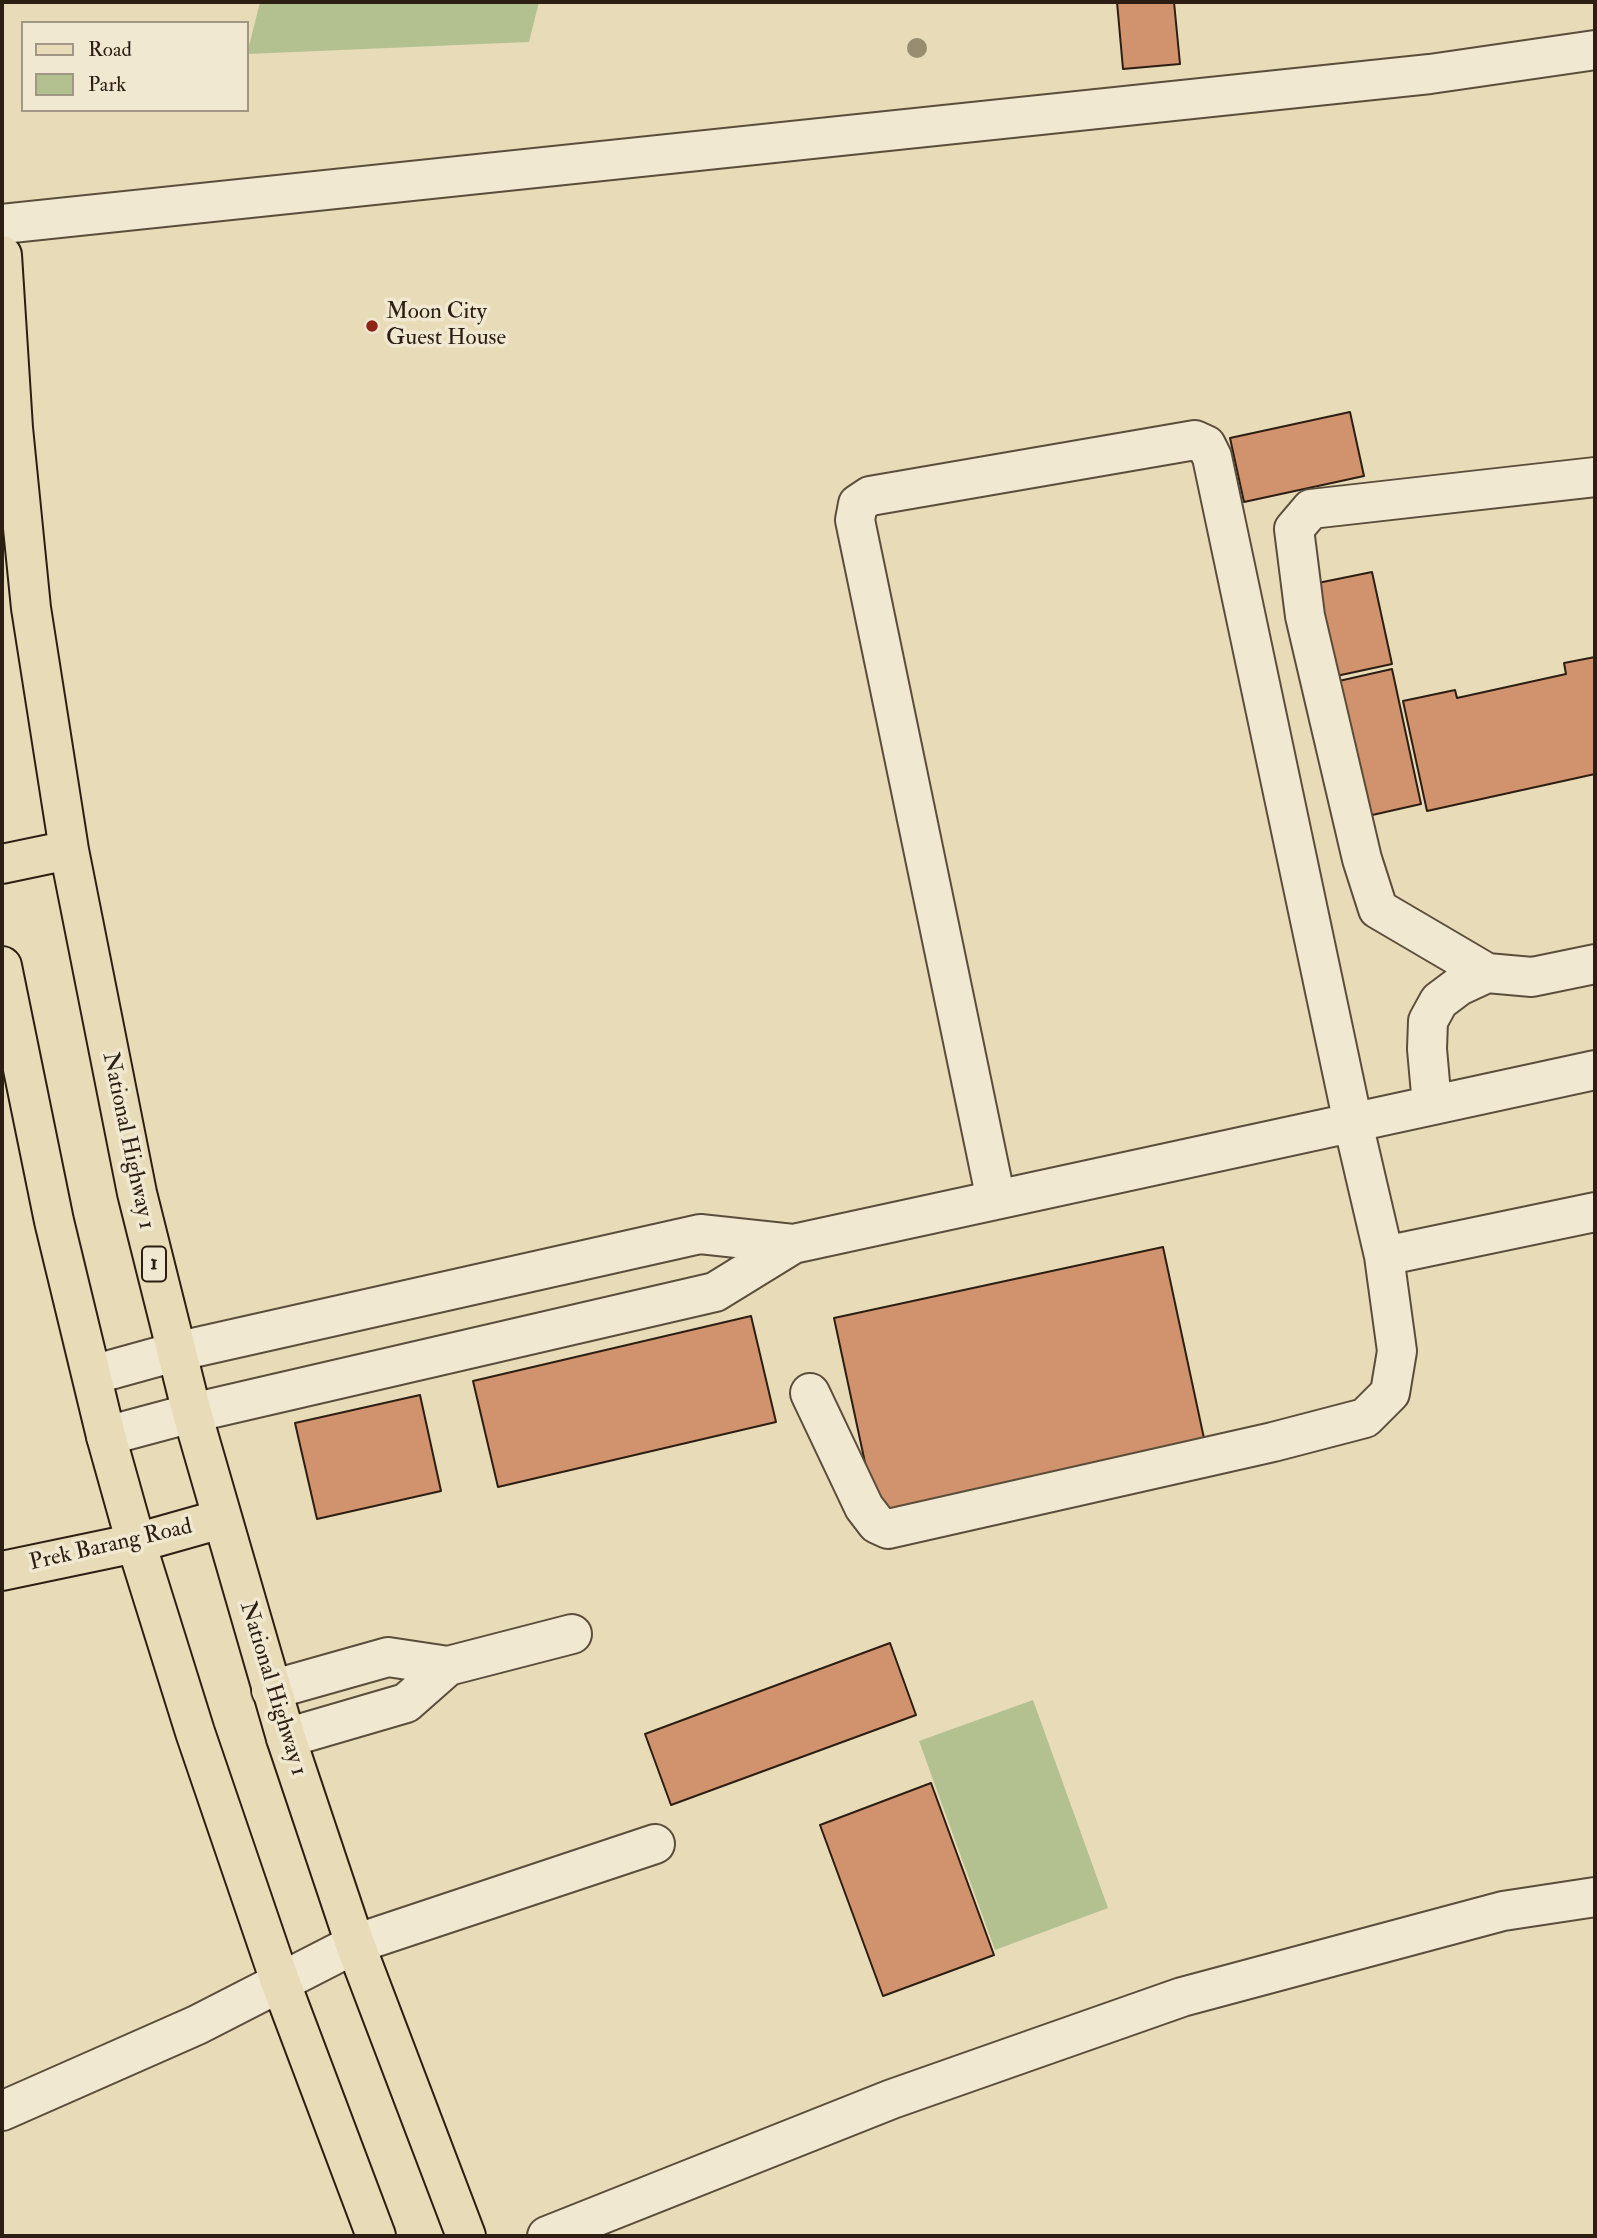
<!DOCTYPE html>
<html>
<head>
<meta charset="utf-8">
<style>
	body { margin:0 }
	#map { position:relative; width:1597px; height:2238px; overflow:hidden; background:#e8dbb7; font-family:"IM FELL Double Pica",serif }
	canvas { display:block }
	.frame { position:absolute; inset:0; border:4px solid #2c1e12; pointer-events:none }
	.legend { position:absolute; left:21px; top:21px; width:228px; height:91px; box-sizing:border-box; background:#f0e8d0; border:2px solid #a29784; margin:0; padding:9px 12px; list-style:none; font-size:21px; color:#2c1e12 }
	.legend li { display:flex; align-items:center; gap:14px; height:35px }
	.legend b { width:35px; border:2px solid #a29784 }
</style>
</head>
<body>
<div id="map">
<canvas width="1597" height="2238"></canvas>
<div class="frame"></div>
<ul class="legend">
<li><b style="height:9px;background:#e8dbb7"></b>Road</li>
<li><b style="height:19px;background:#b3c190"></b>Park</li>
</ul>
</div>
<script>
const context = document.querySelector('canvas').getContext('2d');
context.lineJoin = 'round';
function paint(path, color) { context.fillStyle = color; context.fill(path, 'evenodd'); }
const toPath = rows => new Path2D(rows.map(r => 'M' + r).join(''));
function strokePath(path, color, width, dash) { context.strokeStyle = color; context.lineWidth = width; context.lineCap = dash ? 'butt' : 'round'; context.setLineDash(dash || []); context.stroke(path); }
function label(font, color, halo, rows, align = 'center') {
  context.font = font + ' "IM FELL Double Pica",serif'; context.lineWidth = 7; context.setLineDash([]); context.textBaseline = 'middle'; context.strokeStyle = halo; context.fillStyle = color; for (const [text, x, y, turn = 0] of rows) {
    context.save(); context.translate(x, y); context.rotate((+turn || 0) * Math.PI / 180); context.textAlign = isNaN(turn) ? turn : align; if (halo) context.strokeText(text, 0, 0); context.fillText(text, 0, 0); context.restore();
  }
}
paint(toPath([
	[260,2,539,2,529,42,247,54],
	[1033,1700,1108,1908,995,1950,919,1741]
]), '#b3c190');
const building = toPath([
	[1117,2,1174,2,1180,64,1123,69,1117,2],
	[1350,412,1364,476,1244,502,1230,438,1350,412],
	[1372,572,1392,664,1327,678,1308,585,1372,572],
	[1595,657,1595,774,1427,811,1403,701,1455,690,1457,698,1566,674,1564,663,1595,657],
	[1392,669,1421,804,1359,818,1330,683,1392,669],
	[1163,1247,1205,1443,876,1514,834,1318,1163,1247],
	[751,1316,776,1422,498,1487,473,1381,751,1316],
	[420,1395,441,1491,317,1519,295,1423,420,1395],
	[890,1643,916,1715,671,1805,645,1734,890,1643],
	[931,1783,994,1955,883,1996,820,1825,931,1783]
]);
paint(building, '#d1936d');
strokePath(building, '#2c1e12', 2);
const minor = toPath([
	[2,224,1430,74,1595,50],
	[1595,477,1311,509,1294,529,1305,616,1362,859,1378,909,1487,973,1532,977,1595,964],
	[1432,1105,1427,1049,1428,1021,1439,1001,1459,986,1487,973],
	[1384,1256,1595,1212],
	[92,1375,175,1352,700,1234,793,1244],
	[810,1393,864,1507,877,1524,888,1529,1273,1442,1365,1418,1390,1393,1397,1351,1384,1256,1353,1123,1212,457,1206,445,1195,440,870,496,858,504,855,520,996,1200],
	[106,1436,192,1413,715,1292,793,1244,1595,1070],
	[271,1690,388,1657,448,1666,572,1634],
	[286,1738,406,1703,448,1666],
	[2,2111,197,2025,355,1944,655,1844],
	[547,2236,892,2099,1182,1997,1503,1911,1595,1897]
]);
const major = toPath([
	[2,1571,136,1543,221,1519]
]);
const highway = toPath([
	[2,255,13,428,31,608,69,850,137,1193,192,1413,286,1738,355,1944,466,2236],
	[2,864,69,850],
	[2,966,54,1221,106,1436,136,1543,195,1732,280,1981,376,2236]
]);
strokePath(minor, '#5b4d3b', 42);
strokePath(major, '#2c1e12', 42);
strokePath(highway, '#2c1e12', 42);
strokePath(minor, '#f0e8d0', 38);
strokePath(major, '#e8dbb7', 38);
strokePath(highway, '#e8dbb7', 38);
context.fillStyle = '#978e71';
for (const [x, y] of [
	[917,48]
]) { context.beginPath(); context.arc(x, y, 10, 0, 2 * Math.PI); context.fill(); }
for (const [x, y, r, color] of [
	[372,326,7,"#8f2418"]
]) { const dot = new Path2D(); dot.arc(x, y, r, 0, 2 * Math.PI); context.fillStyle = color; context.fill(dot); strokePath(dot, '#f0e8d0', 2.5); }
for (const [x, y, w] of [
	[154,1264,24]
]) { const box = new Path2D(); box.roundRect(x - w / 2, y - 17.5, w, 35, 5); context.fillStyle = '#f0e8d0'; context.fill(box); strokePath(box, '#2c1e12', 2); }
label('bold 21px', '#2c1e12', null, [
	["1",154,1264]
]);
label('23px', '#2c1e12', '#f0e8d0', [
	["Moon City",386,313],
	["Guest House",386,339]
], 'left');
label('23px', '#2c1e12', '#f0e8d0', [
	["National Highway 1",127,1141,78],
	["Prek Barang Road",111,1546,-13],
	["National Highway 1",272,1689,73]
]);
</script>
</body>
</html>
